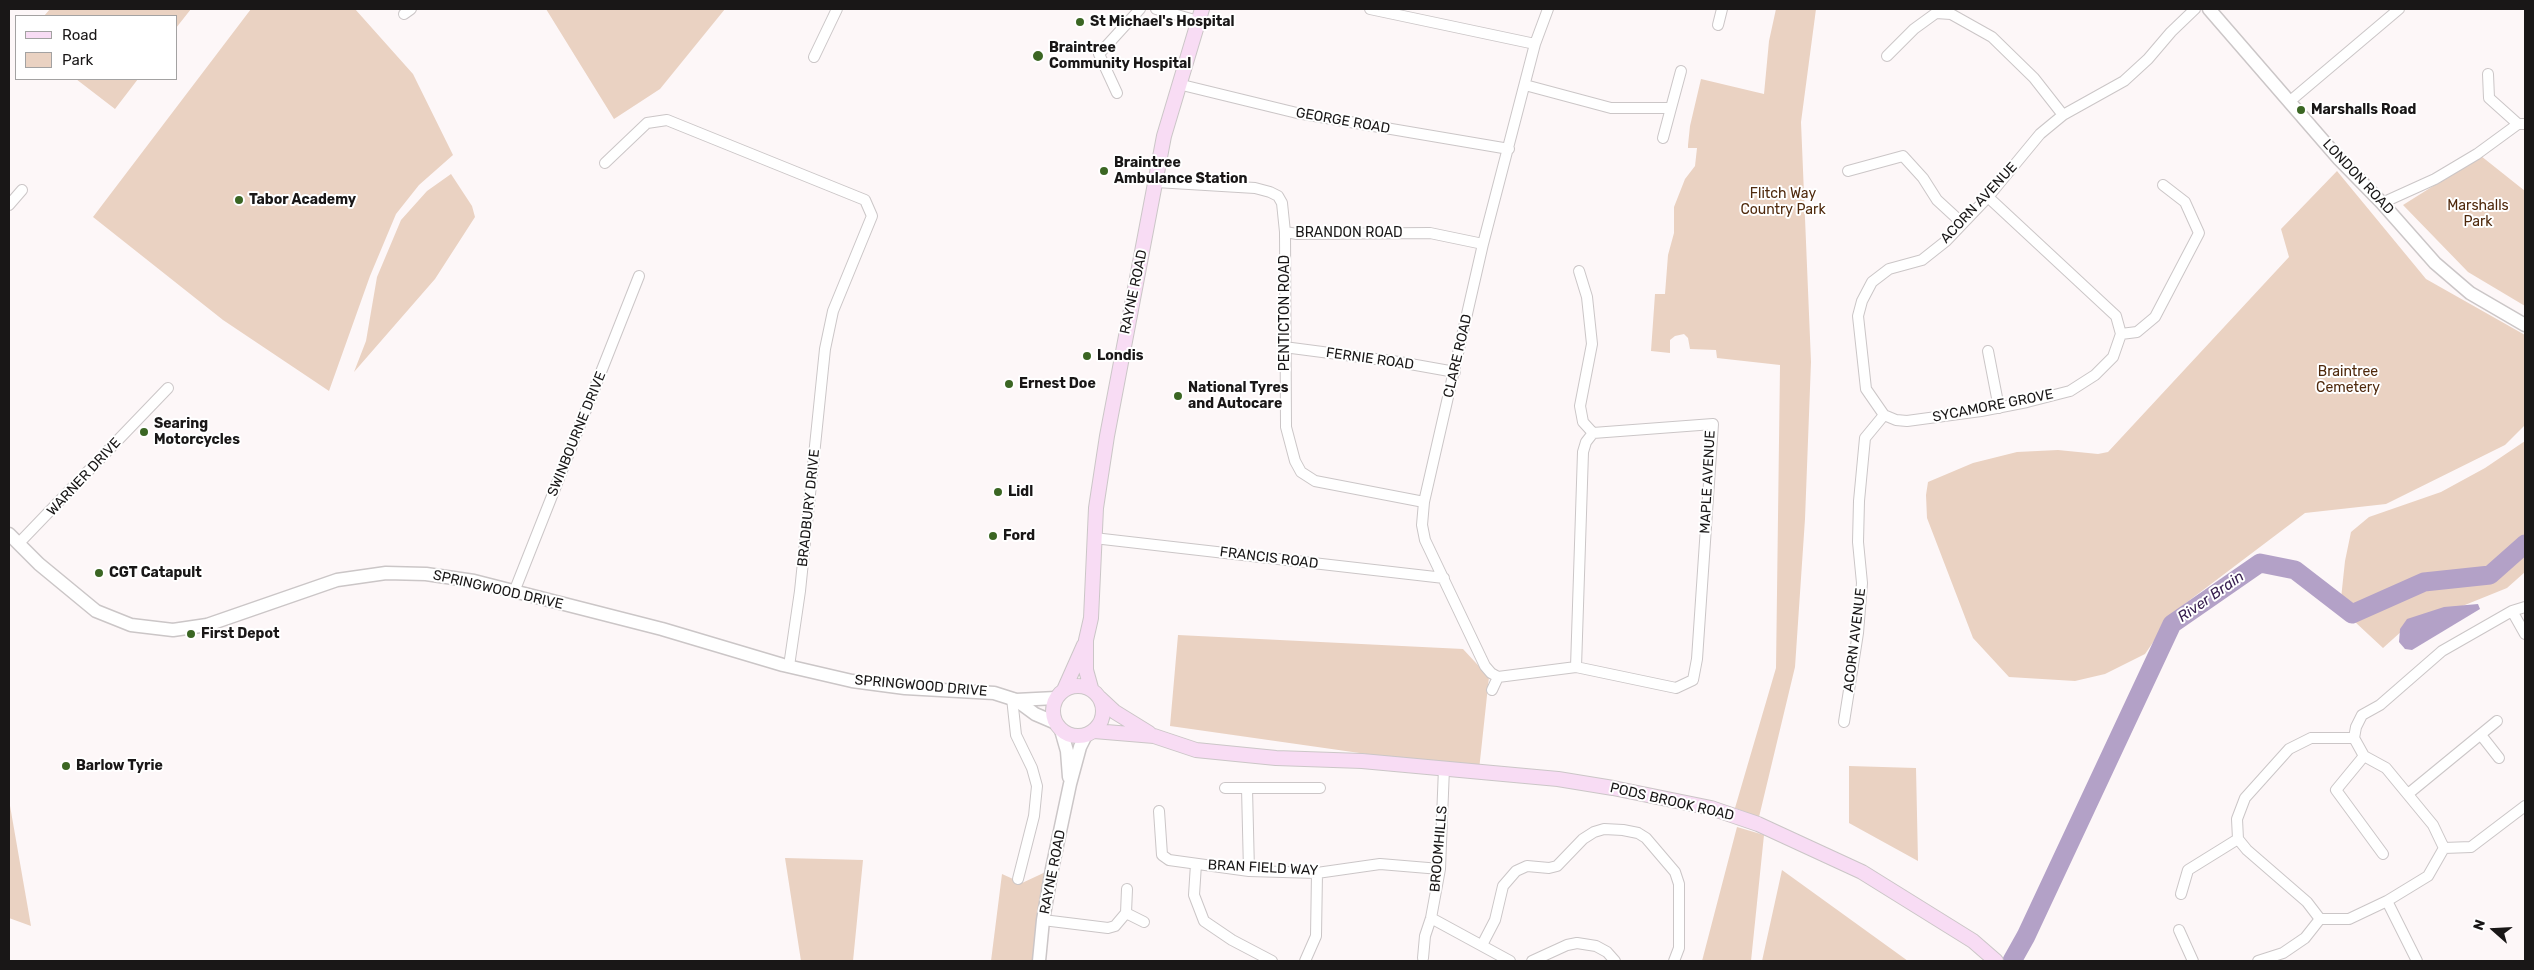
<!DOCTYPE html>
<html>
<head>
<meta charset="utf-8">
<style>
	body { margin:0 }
	#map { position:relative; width:2534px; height:970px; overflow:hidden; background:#fdf7f8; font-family:Rubik,sans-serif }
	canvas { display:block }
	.frame { position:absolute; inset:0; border:10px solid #191717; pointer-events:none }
	.legend { position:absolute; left:15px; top:15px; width:162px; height:65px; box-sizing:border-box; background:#fff; border:1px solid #a3a2a2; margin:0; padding:6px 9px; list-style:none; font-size:15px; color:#191717 }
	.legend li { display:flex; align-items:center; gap:10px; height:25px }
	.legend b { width:25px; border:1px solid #a3a2a2 }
	.north { position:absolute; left:2469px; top:905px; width:50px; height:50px; -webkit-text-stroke:4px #fff; paint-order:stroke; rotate:289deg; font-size:14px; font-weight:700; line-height:20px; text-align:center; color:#191717 }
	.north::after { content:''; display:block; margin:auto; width:18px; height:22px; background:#191717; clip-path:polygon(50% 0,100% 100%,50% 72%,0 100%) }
</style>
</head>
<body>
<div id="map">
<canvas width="2534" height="970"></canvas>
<div class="frame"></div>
<ul class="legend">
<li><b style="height:6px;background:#f8dcf4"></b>Road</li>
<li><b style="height:14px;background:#ead2c2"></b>Park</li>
</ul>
<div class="north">N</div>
</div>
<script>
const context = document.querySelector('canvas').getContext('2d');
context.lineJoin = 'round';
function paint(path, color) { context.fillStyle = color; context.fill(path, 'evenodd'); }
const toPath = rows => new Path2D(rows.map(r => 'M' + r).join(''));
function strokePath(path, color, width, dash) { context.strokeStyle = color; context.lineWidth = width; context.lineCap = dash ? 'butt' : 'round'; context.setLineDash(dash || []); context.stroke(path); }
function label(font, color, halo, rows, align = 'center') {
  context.font = font + ' Rubik,sans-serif'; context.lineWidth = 4; context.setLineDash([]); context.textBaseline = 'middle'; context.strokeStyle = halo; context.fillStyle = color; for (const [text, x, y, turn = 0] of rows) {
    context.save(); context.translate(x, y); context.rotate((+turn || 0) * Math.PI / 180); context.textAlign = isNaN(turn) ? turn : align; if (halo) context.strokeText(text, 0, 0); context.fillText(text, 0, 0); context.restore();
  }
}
paint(toPath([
	[50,9,191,9,176,28,176,16,44,16],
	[251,9,355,9,413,74,453,155,419,185,396,214,370,276,329,391,223,320,93,217],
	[546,9,725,9,660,89,614,119],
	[1776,9,1816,9,1801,122,1811,362,1805,519,1795,667,1759,817,1735,808,1776,668,1780,365,1717,358,1716,350,1690,349,1688,338,1684,334,1675,336,1670,340,1670,353,1651,351,1655,294,1665,294,1668,255,1674,233,1674,207,1685,179,1695,166,1697,148,1688,148,1688,145,1690,126,1701,79,1764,94,1769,41],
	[76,79,138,79,115,109],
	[2481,156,2525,191,2525,306,2468,272,2403,205],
	[2337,171,2426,279,2525,335,2525,425,2505,445,2386,504,2305,513,2174,612,2145,654,2105,674,2075,681,2009,677,1973,638,1927,518,1926,495,1928,482,1973,463,2017,452,2058,450,2098,454,2108,452,2289,257,2281,229],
	[451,174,472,206,475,217,435,279,354,372,366,341,377,277,401,220,427,191],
	[2525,441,2525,572,2507,588,2403,630,2383,648,2340,608,2345,561,2351,532,2369,517,2441,492,2485,468],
	[1178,635,1463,649,1489,677,1479,770,1170,726],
	[1849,766,1916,768,1918,861,1849,823],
	[9,800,31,926,9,918],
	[1737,827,1764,835,1751,961,1702,961],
	[785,858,863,860,853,961,801,961],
	[1052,869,1041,961,991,961,1002,874,1022,883],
	[1782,870,1908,961,1762,961]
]), '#ead2c2');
paint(toPath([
	[2478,604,2480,609,2412,650,2405,649,2399,642,2400,629,2407,619,2444,607]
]), '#b3a1c7');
strokePath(toPath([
	[2012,961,2026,936,2172,624,2260,563,2295,570,2352,614,2424,582,2490,575,2525,544]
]), '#b3a1c7', 19);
const minor = toPath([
	[1156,9,1198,21],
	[1370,9,1535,44],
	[404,14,411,9],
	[1718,25,1722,9],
	[1887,56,1914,29,1936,13,1951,14,1992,37,2034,78,2063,115],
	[814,57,837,9],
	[2488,74,2489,98,2518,124],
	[1178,84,1297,113,1509,149],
	[1525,85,1611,108,1671,108,1663,138],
	[1117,93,1099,54,1140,9],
	[2289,102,2399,9],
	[1671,108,1681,71],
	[605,163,647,123,667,120,865,200,872,216,833,311,825,349,800,591,789,666],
	[1848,171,1903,156,1923,178,1937,200,1962,223],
	[1156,182,1255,188,1270,192,1278,196,1282,203,1285,232,1297,234,1430,233,1483,244],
	[1988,197,2116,316,2121,334,2113,357,2095,375,2070,391,2027,402,1981,411,1907,421,1896,420,1884,415,1866,389,1858,316,1862,301,1872,282,1889,269,1922,260,1946,241,1988,197,2040,134,2063,115,2124,81,2148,59,2171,32,2195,9],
	[2382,203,2435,179,2477,154,2518,124,2525,124],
	[9,205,22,190],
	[1285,232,1286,427,1295,461,1301,472,1315,481,1424,502],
	[1579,271,1587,297,1592,344,1580,406,1583,422,1593,433],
	[2121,334,2137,332,2155,317,2199,233,2185,202,2163,185],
	[1284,347,1399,362,1455,372],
	[1988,351,1999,408],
	[1094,538,1444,578],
	[19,543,168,388],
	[514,592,639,276],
	[2512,611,2525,634],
	[1498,677,1576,667,1676,688,1693,680,1697,659,1713,424,1593,433,1586,442,1583,452,1576,667],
	[1498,677,1491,673,1485,666,1425,540,1422,525,1424,502,1483,244,1535,44,1548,9],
	[1492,690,1498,677],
	[1012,698,1016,735,1032,768,1037,786,1034,816,1018,879],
	[1844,722,1858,633,1862,583,1858,542,1859,501,1865,438,1884,415],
	[2481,735,2499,758],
	[2311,738,2354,738,2364,756,2386,768,2433,825,2444,848,2428,876,2387,901,2349,919,2320,919,2307,902,2247,850,2238,839,2237,819,2245,798,2289,749,2311,738],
	[2354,738,2356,727,2362,715,2380,705,2442,651,2512,611,2525,607],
	[2364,756,2336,790,2383,854],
	[1225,788,1320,788],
	[1247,788,1249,871],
	[2408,794,2497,721],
	[1159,811,1162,855,1169,860,1249,871,1317,873,1380,864,1440,869],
	[2444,848,2471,847,2525,806],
	[1196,864,1194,895,1204,921,1232,940,1272,961],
	[2181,894,2188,870,2238,839],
	[2387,901,2417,961],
	[1126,913,1144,922],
	[1431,918,1510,961],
	[1043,920,1108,928,1115,926,1126,913,1127,889],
	[2179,930,2193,961],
	[1482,945,1495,920,1503,886,1516,871,1527,866,1549,868,1557,866,1583,839,1594,832,1604,829,1623,830,1638,833,1646,838,1675,872,1679,884,1679,948,1674,961],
	[1423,958,1425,936,1431,918,1440,869,1444,768],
	[1305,961,1316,936,1317,873],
	[1532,961,1567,945,1577,943,1596,946,1607,952,1615,961],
	[2258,961,2283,953,2305,938,2320,919]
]);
const tertiary = toPath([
	[2209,9,2339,159,2382,203,2435,263,2470,293,2525,325],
	[9,534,39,564,96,611,131,625,173,630,207,625,337,580,386,573,426,574,474,581,662,629,783,665,852,681,905,688,994,693,1016,700,1035,714,1056,723],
	[1016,700,1056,698],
	[1061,730,1067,751,1069,777],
	[1039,961,1043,920,1052,869,1070,784,1080,747,1086,735]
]);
const secondary = toPath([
	'1053 711a25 25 0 1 1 50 0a25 25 0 1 1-50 0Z',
	[1091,688,1086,670,1086,640,1091,618,1096,508,1107,436,1164,136,1202,9],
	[1064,690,1084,645],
	[1100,698,1115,712,1149,733],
	[1094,731,1154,736,1196,750,1276,758,1362,761,1558,779,1613,788,1711,808,1758,824,1862,872,1973,941,1996,961]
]);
strokePath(minor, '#cbc6c7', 12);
strokePath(tertiary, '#cbc6c7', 15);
strokePath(secondary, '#cbc6c7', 16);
strokePath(minor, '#fff', 10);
strokePath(tertiary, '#fff', 12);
strokePath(secondary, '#f8dcf4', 14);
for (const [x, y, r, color] of [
	[1080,22,5,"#3b6623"],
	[1038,56,6,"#3b6623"],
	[2301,110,5,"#3b6623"],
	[1104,171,5,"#3b6623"],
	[239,200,5,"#3b6623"],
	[1087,356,5,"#3b6623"],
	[1009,384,5,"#3b6623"],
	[1178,396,5,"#3b6623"],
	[144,432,5,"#3b6623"],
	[998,492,5,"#3b6623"],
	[993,536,5,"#3b6623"],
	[99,573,5,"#3b6623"],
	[191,634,5,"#3b6623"],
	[66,766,5,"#3b6623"]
]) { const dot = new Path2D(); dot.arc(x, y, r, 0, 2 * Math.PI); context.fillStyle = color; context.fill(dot); strokePath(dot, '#fff', 2); }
label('bold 14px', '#191717', '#fff', [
	["St Michael's Hospital",1090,22],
	["Braintree",1049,48],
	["Community Hospital",1049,64],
	["Marshalls Road",2311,110],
	["Braintree",1114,163],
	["Ambulance Station",1114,179],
	["Tabor Academy",249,200],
	["Londis",1097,356],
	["Ernest Doe",1019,384],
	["National Tyres",1188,388],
	["and Autocare",1188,404],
	["Searing",154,424],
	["Motorcycles",154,440],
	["Lidl",1008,492],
	["Ford",1003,536],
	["CGT Catapult",109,573],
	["First Depot",201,634],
	["Barlow Tyrie",76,766]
], 'left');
label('14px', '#191717', '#fff', [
	["GEORGE ROAD",1343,121,10],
	["LONDON ROAD",2358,177,47],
	["ACORN AVENUE",1979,203,-47],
	["BRANDON ROAD",1349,233],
	["RAYNE ROAD",1134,292,-78],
	["PENTICTON ROAD",1285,313,-90],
	["CLARE ROAD",1458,356,-77],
	["FERNIE ROAD",1370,359,8],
	["SYCAMORE GROVE",1993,406,-11],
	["SWINBOURNE DRIVE",577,434,-68],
	["WARNER DRIVE",84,477,-47],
	["MAPLE AVENUE",1708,482,-87],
	["BRADBURY DRIVE",809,508,-84],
	["FRANCIS ROAD",1269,558,7],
	["SPRINGWOOD DRIVE",498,590,13],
	["ACORN AVENUE",1855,640,-83],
	["SPRINGWOOD DRIVE",921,686,5],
	["PODS BROOK ROAD",1672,802,13],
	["BROOMHILLS",1439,849,-85],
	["BRAN FIELD WAY",1263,868,3],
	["RAYNE ROAD",1053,872,-79]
]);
label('14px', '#4f290c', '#fff', [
	["Flitch Way",1783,194],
	["Country Park",1783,210],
	["Marshalls",2478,206],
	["Park",2478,222],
	["Braintree",2348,372],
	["Cemetery",2348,388]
]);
label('italic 15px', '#392050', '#fff', [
	["River Brain",2211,597,-35]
]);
</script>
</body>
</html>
